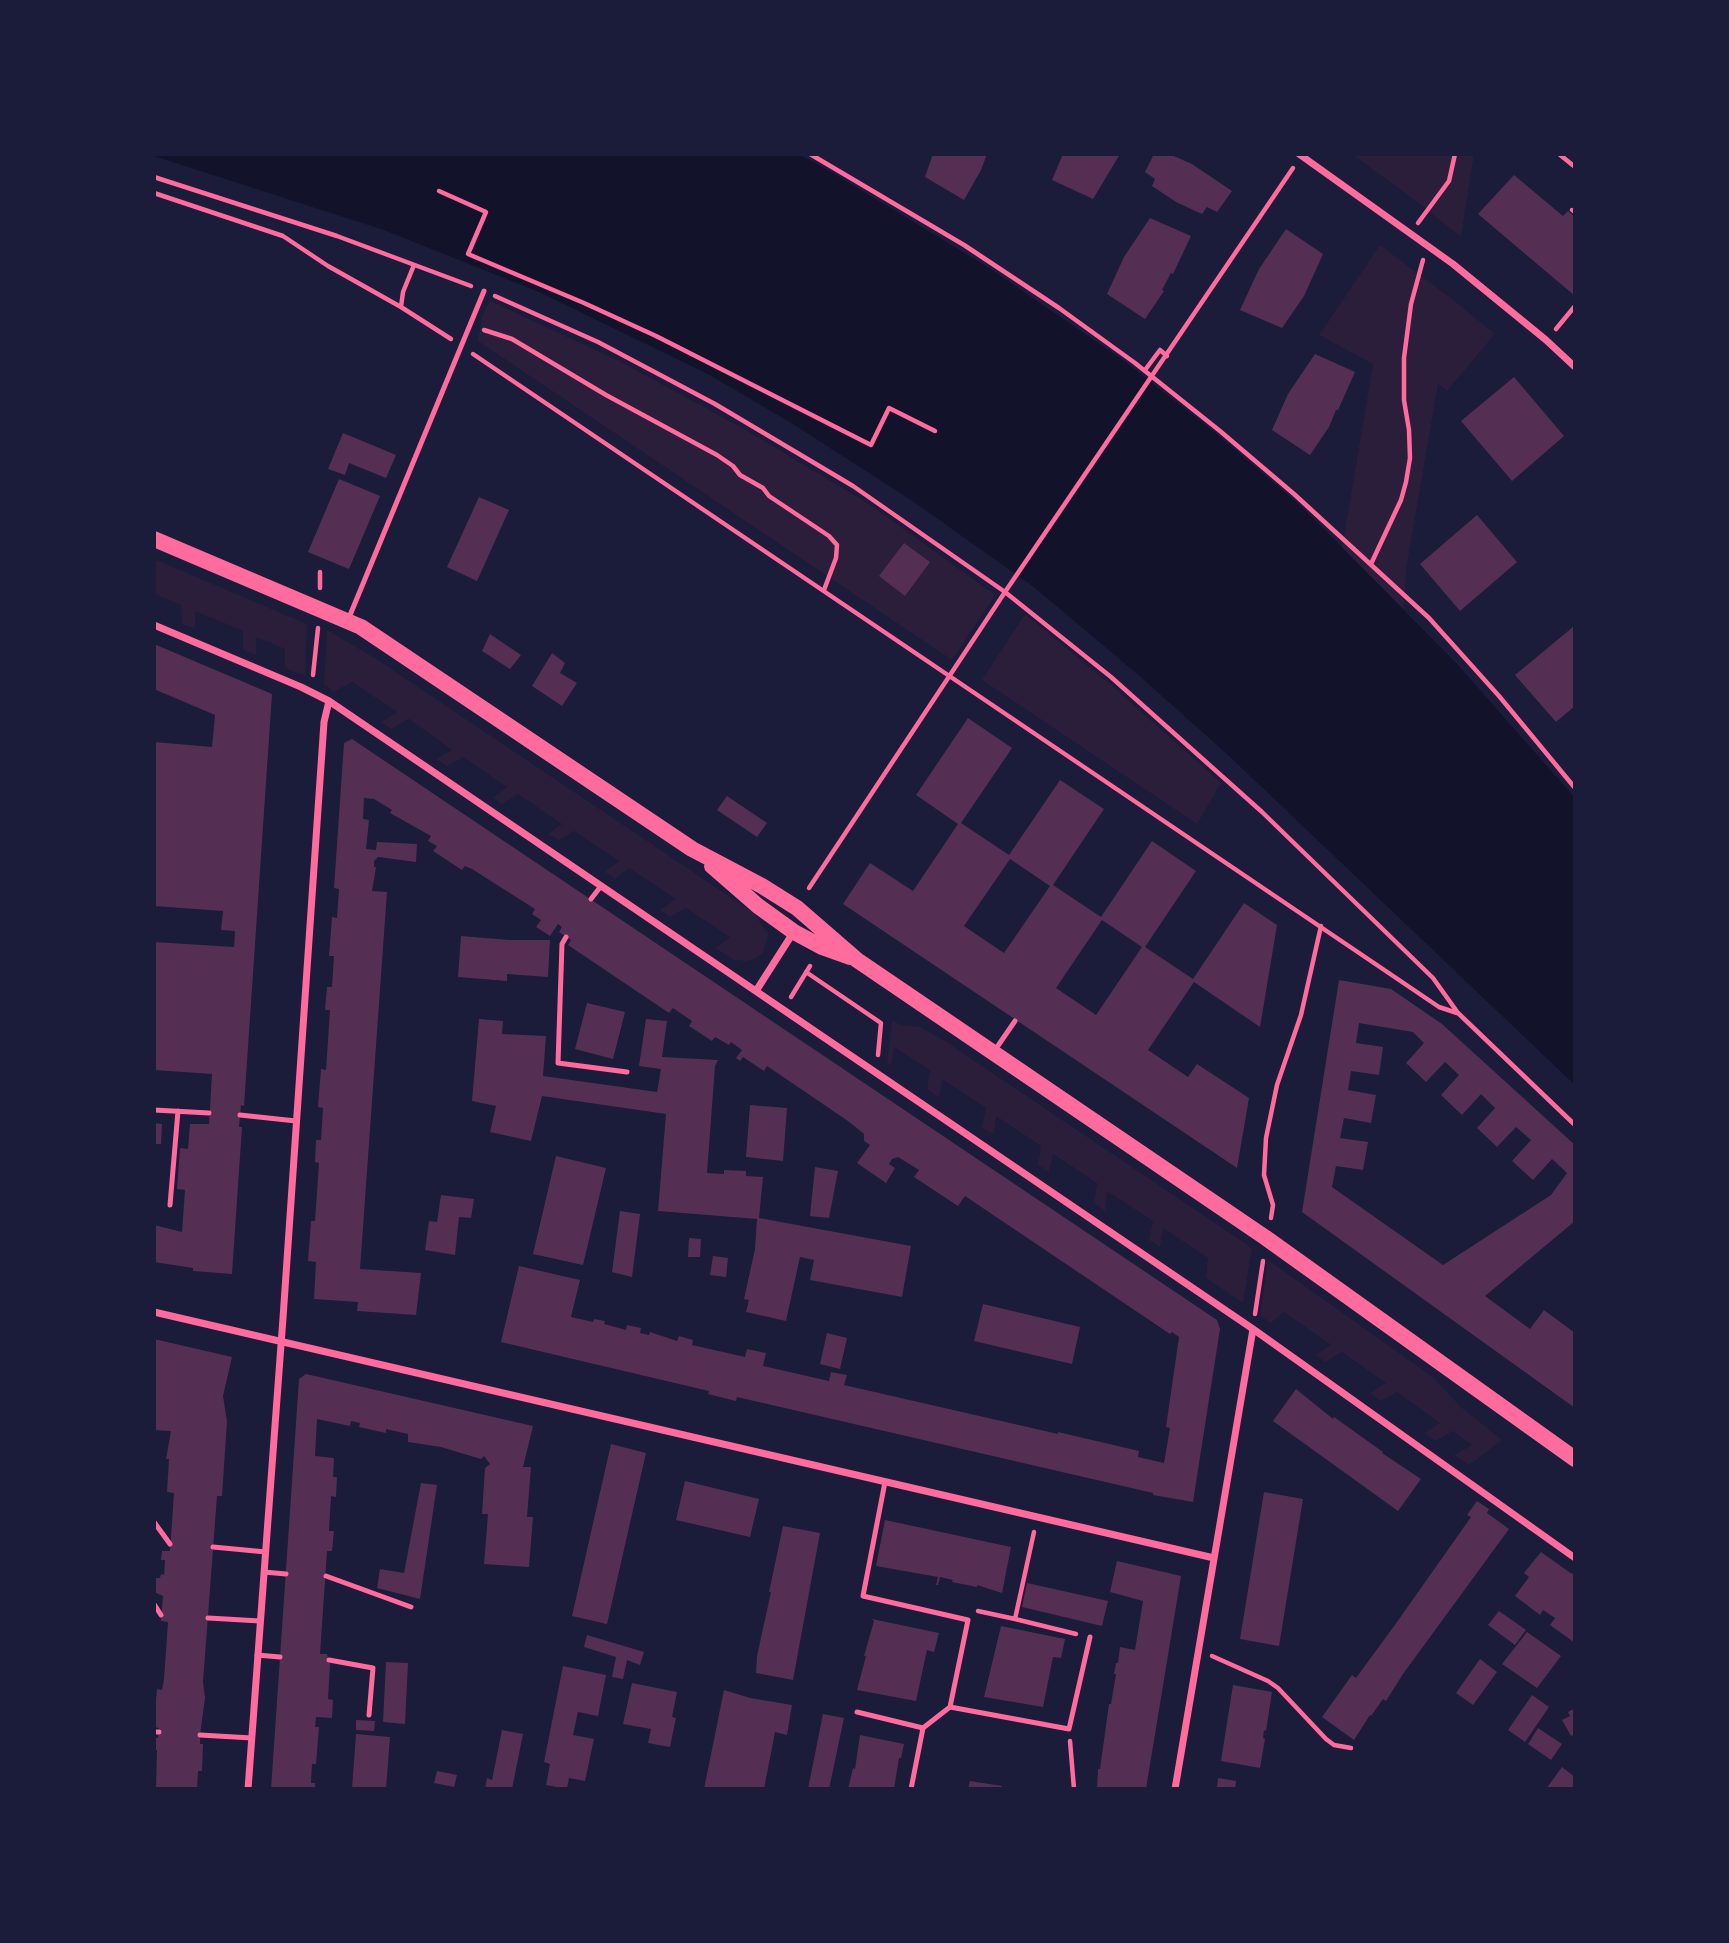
<!DOCTYPE html>
<html>
<head>
<meta charset="utf-8">
<style>
	body { margin:0 }
	#map { position:relative; width:1729px; height:1943px; overflow:hidden; background:#1b1b3a; font-family:Lato,sans-serif }
	canvas { display:block }
	.frame { position:absolute; inset:0; border:156px solid #1b1b3a; pointer-events:none }
</style>
</head>
<body>
<div id="map">
<canvas width="1729" height="1943"></canvas>
<div class="frame"></div>
</div>
<script>
const context = document.querySelector('canvas').getContext('2d');
context.lineJoin = 'round';
function paint(path, color) { context.fillStyle = color; context.fill(path, 'evenodd'); }
const toPath = rows => new Path2D(rows.map(r => 'M' + r).join(''));
function strokePath(path, color, width, dash) { context.strokeStyle = color; context.lineWidth = width; context.lineCap = dash ? 'butt' : 'round'; context.setLineDash(dash || []); context.stroke(path); }
paint(toPath([
	[1352,154,1474,154,1461,237,1424,207],
	[1380,245,1452,299,1495,334,1447,391,1438,384,1406,570,1404,609,1342,548,1373,364,1319,335],
	[490,301,619,361,744,429,872,506,995,595,952,660,478,341,482,316],
	[154,559,307,624,305,676,285,668,285,649,256,637,256,655,243,650,243,631,195,611,195,629,182,624,181,605,154,594],
	[1025,614,1110,684,1221,783,1197,824,982,680],
	[327,630,375,658,754,913,768,934,763,953,757,958,747,961,734,960,715,948,730,937,686,908,670,917,660,910,676,899,629,868,615,879,605,872,619,861,574,831,559,840,548,834,562,824,518,794,502,804,493,798,507,787,463,757,447,766,436,759,452,750,409,719,391,729,381,722,397,712,352,682,334,692,324,685],
	[892,1021,902,1025,920,1027,945,1041,1252,1248,1243,1303,1206,1278,1208,1258,1163,1228,1160,1247,1149,1240,1153,1221,1107,1191,1105,1211,1094,1203,1097,1183,1053,1154,1049,1172,1038,1165,1041,1146,996,1116,994,1135,982,1128,986,1108,942,1079,939,1098,927,1089,930,1070,894,1047,891,1066,887,1063],
	[1268,1260,1433,1377,1461,1407,1502,1440,1469,1465,1454,1455,1472,1445,1453,1431,1435,1441,1424,1433,1440,1423,1397,1392,1380,1401,1370,1393,1386,1383,1342,1352,1325,1362,1315,1355,1331,1345,1284,1312,1271,1323,1260,1316]
]), '#2a1e3b');
paint(toPath([
	[154,154,798,154,823,167,989,268,1120,358,1211,429,1303,508,1457,664,1575,798,1575,1085,1227,754,1143,679,1034,587,911,500,793,424,708,374,539,292,384,230,154,156]
]), '#12122b');
paint(toPath([
	[933,154,987,154,981,170,964,200,925,177],
	[1063,154,1120,154,1093,199,1052,180],
	[1154,154,1169,154,1192,164,1232,191,1217,212,1207,207,1202,214,1176,202,1152,186,1155,179,1145,172],
	[1514,175,1563,216,1568,211,1575,217,1575,296,1478,214],
	[1150,218,1191,236,1173,274,1171,273,1162,290,1164,291,1145,319,1107,294,1124,257],
	[1286,229,1323,254,1304,296,1282,328,1240,310,1259,269],
	[1315,354,1355,372,1338,410,1336,410,1329,427,1310,455,1272,430,1288,394],
	[1514,377,1564,436,1512,481,1461,421],
	[343,433,396,455,386,478,349,463,345,475,328,469],
	[339,479,380,496,349,569,308,552],
	[479,497,509,510,477,581,447,567],
	[1477,515,1517,562,1460,611,1420,564],
	[904,543,930,562,905,596,879,576],
	[1573,627,1575,630,1575,706,1556,722,1515,675],
	[490,634,521,655,510,669,482,651],
	[154,644,272,694,244,1106,241,1105,239,1127,242,1127,232,1274,193,1271,193,1268,154,1262,154,1225,182,1232,185,1190,177,1189,180,1148,188,1149,190,1124,209,1124,212,1074,154,1070,154,942,234,947,235,931,221,930,223,911,154,906,154,742,212,747,215,715,154,689],
	[552,653,565,663,560,673,577,683,562,706,532,686],
	[968,718,1012,748,961,823,1009,855,1060,780,1104,809,1053,885,1101,917,1152,841,1196,871,1145,947,1193,979,1244,903,1277,925,1260,1027,1194,982,1148,1050,1188,1077,1197,1064,1249,1098,1237,1168,843,904,870,863,913,891,958,824,916,795],
	[1010,859,1050,886,1004,953,964,926],
	[1102,920,1142,947,1096,1015,1056,988],
	[352,739,1217,1320,1220,1329,1193,1502,1153,1495,1153,1493,737,1397,736,1401,708,1394,709,1391,501,1342,519,1266,580,1280,571,1317,593,1322,594,1319,605,1321,604,1324,626,1330,627,1325,641,1328,640,1333,649,1335,650,1332,677,1341,679,1336,693,1340,692,1345,745,1357,747,1349,766,1353,763,1366,829,1381,831,1372,847,1375,844,1385,1058,1434,1058,1432,1139,1451,1138,1457,1164,1463,1170,1428,1166,1427,1179,1337,1172,1332,1170,1334,965,1196,958,1206,914,1177,919,1170,898,1157,892,1159,889,1164,895,1168,886,1183,857,1163,870,1145,864,1141,864,1134,848,1121,767,1066,764,1071,743,1057,740,1061,736,1058,742,1050,731,1042,729,1045,715,1037,712,1041,689,1026,692,1021,673,1008,669,1013,568,945,571,940,559,932,562,927,558,924,550,936,536,927,541,920,532,914,535,909,472,869,465,866,462,870,433,851,437,846,428,841,431,836,390,813,392,810,374,799,364,798,363,819,369,820,366,849,376,850,377,842,417,844,416,862,378,857,374,861,374,867,376,867,372,891,387,892,360,1269,421,1273,416,1315,357,1311,358,1302,314,1299,316,1262,308,1261,311,1221,315,1221,319,1163,315,1162,316,1140,321,1140,323,1108,318,1107,321,1069,326,1070,330,1010,325,1010,327,987,332,987,334,956,329,956,332,917,337,918,339,889,334,888,344,743],
	[727,796,767,823,757,837,717,810],
	[461,936,510,940,550,940,548,977,507,974,507,981,458,977],
	[1339,980,1391,989,1442,1024,1575,1145,1575,1221,1485,1296,1530,1329,1544,1310,1575,1333,1575,1408,1302,1212],
	[1359,1023,1413,1032,1424,1043,1406,1063,1426,1082,1445,1062,1459,1075,1441,1095,1462,1115,1481,1094,1495,1108,1477,1128,1497,1147,1516,1127,1531,1140,1512,1161,1533,1180,1552,1159,1567,1173,1551,1195,1443,1265,1332,1187,1336,1166,1363,1170,1368,1142,1340,1138,1344,1118,1371,1123,1376,1095,1348,1090,1351,1071,1379,1075,1383,1047,1356,1043],
	[587,1003,625,1012,613,1059,575,1049],
	[479,1019,503,1021,502,1034,546,1036,543,1076,657,1092,661,1069,639,1066,646,1019,667,1021,662,1057,718,1060,715,1066,707,1173,724,1174,724,1170,746,1171,746,1176,763,1177,759,1218,911,1246,902,1297,810,1280,814,1260,800,1257,786,1321,746,1312,749,1300,744,1299,755,1249,757,1219,658,1211,666,1114,542,1096,531,1141,490,1132,496,1106,472,1101],
	[750,1105,787,1108,783,1161,746,1157],
	[154,1123,162,1124,161,1144,154,1144],
	[556,1156,606,1168,583,1265,533,1254],
	[815,1167,838,1171,829,1218,810,1216],
	[441,1195,474,1199,471,1218,459,1217,455,1255,425,1250,429,1221,437,1222],
	[620,1211,640,1214,632,1277,612,1272],
	[689,1238,701,1239,700,1257,688,1257],
	[713,1256,728,1258,726,1277,710,1275],
	[983,1304,1080,1327,1072,1364,974,1341],
	[827,1333,847,1338,840,1369,820,1364],
	[154,1339,232,1357,223,1396,227,1421,222,1496,217,1496,203,1682,205,1698,200,1735,200,1744,203,1744,202,1771,198,1771,197,1789,156,1789,157,1750,154,1750,154,1738,158,1738,159,1728,154,1727,154,1724,157,1689,162,1690,164,1679,168,1622,161,1621,163,1596,154,1592,156,1578,160,1578,161,1574,164,1575,165,1560,161,1560,162,1551,170,1551,174,1493,167,1492,169,1459,166,1459,171,1431,154,1430],
	[306,1374,533,1426,523,1467,531,1467,527,1517,533,1517,529,1567,484,1564,488,1514,482,1514,485,1468,490,1464,484,1456,481,1459,441,1447,408,1442,408,1434,386,1429,386,1433,359,1427,360,1423,351,1421,350,1426,317,1419,315,1456,334,1458,333,1477,337,1477,336,1497,331,1496,329,1531,334,1531,332,1551,327,1551,320,1654,327,1654,330,1665,328,1699,333,1700,332,1718,316,1717,315,1727,319,1727,316,1764,312,1764,311,1783,315,1783,315,1789,271,1789,299,1379],
	[1296,1389,1333,1419,1334,1417,1383,1452,1382,1453,1421,1479,1398,1511,1273,1421],
	[611,1444,646,1453,607,1624,572,1616],
	[685,1481,759,1499,750,1537,676,1520],
	[421,1483,437,1485,420,1599,377,1588,380,1569,404,1573],
	[1264,1492,1303,1499,1279,1646,1240,1639],
	[1477,1501,1489,1509,1487,1513,1509,1529,1403,1674,1386,1701,1383,1699,1371,1716,1370,1715,1354,1740,1322,1717,1352,1675,1356,1678,1397,1622,1471,1517,1467,1515],
	[885,1520,1011,1547,1002,1593,977,1585,977,1587,952,1582,953,1580,940,1577,938,1585,936,1585,938,1577,876,1566],
	[783,1526,820,1533,793,1680,756,1673,757,1656,771,1592,769,1592],
	[1541,1552,1572,1574,1575,1571,1575,1643,1550,1625,1555,1618,1543,1610,1540,1615,1515,1596,1529,1577,1524,1573],
	[1117,1561,1181,1576,1146,1789,1097,1789,1098,1769,1100,1769,1109,1704,1111,1704,1116,1674,1114,1674,1116,1663,1118,1663,1120,1647,1135,1650,1143,1601,1110,1592],
	[1027,1583,1108,1601,1102,1626,1022,1607],
	[1499,1611,1526,1630,1515,1645,1488,1625],
	[872,1619,939,1633,934,1652,927,1650,916,1701,857,1690,866,1656,864,1656,874,1621],
	[1001,1626,1065,1639,1061,1658,1053,1657,1043,1707,984,1697],
	[1527,1632,1561,1656,1537,1688,1502,1664],
	[587,1635,644,1652,640,1665,627,1660,623,1679,612,1677,616,1657,584,1647],
	[1480,1659,1497,1672,1473,1705,1456,1693],
	[386,1662,408,1663,405,1724,383,1722],
	[563,1666,606,1675,598,1716,578,1712,573,1735,594,1739,585,1781,569,1778,567,1789,546,1785,550,1764,544,1762],
	[632,1683,677,1692,672,1717,676,1718,670,1747,648,1743,651,1729,623,1724],
	[1233,1685,1272,1692,1266,1731,1264,1730,1263,1738,1265,1739,1260,1768,1221,1761],
	[724,1690,750,1698,792,1705,787,1735,775,1732,764,1789,704,1789],
	[1532,1695,1549,1707,1525,1742,1508,1730],
	[1575,1708,1575,1734,1571,1736,1562,1720,1570,1716,1568,1712],
	[823,1714,844,1718,829,1789,808,1789],
	[356,1720,375,1721,374,1731,356,1730],
	[1538,1728,1562,1744,1551,1760,1528,1744],
	[502,1730,523,1734,512,1789,485,1789,487,1778,492,1780],
	[356,1734,390,1737,386,1789,352,1789],
	[860,1735,904,1744,901,1758,899,1758,894,1789,848,1789,853,1768,855,1769],
	[1562,1767,1575,1777,1575,1789,1546,1789],
	[437,1771,457,1775,454,1787,434,1783],
	[1218,1778,1236,1781,1235,1789,1217,1788],
	[970,1781,1002,1786,1002,1789,968,1789]
]), '#542f53');
strokePath(toPath([
	[810,154,964,245,1059,308,1135,363,1220,431,1294,494,1429,618,1499,696,1575,788],
	[1559,154,1575,167],
	[154,177,337,236,471,286],
	[439,191,486,212,468,254,584,303,656,336,871,445,889,408,935,431],
	[154,193,283,236,328,266,401,307,451,339],
	[1572,210,1575,212],
	[1418,223,1449,181,1455,154],
	[495,296,598,342,715,404,853,486,1005,592,1111,677,1262,812,1433,978,1458,1013,1575,1125],
	[401,307,403,292,414,265],
	[1556,329,1575,306],
	[484,330,512,339,606,395,717,455,733,466,740,475,763,488,769,496,829,536,837,545,836,558,824,590],
	[473,354,1439,1007,1457,1013],
	[1145,370,1160,350,1167,356],
	[1371,564,1401,500,1406,482,1410,458,1409,430,1404,400,1404,358,1411,304,1423,260],
	[320,588,320,572],
	[313,675,318,628],
	[809,888,1005,592,1293,168],
	[806,972,881,1023,878,1055],
	[791,997,810,966],
	[1271,1218,1273,1205,1264,1175,1266,1138,1277,1085,1301,1015,1321,926],
	[1255,1314,1263,1261],
	[1034,1532,1015,1619,1076,1634],
	[978,1611,1015,1619],
	[1212,1656,1268,1681,1278,1688,1326,1739,1334,1745,1351,1748],
	[1070,1741,1074,1789]
]), '#ff6b9d', 4.5);
strokePath(toPath([
	[348,620,484,291],
	[591,899,601,886],
	[566,937,562,944,558,1063,627,1072],
	[995,1050,1015,1021],
	[154,1110,209,1113],
	[240,1115,296,1121],
	[170,1205,178,1111],
	[885,1482,863,1596,968,1620,950,1707,1069,1729,1090,1637],
	[154,1522,170,1544],
	[213,1547,266,1552],
	[264,1572,286,1574],
	[326,1576,411,1607],
	[154,1604,161,1615],
	[208,1618,260,1621],
	[257,1655,280,1657],
	[329,1660,373,1668,369,1715],
	[857,1712,923,1728],
	[154,1732,159,1732],
	[200,1735,252,1738],
	[911,1789,923,1728,950,1707]
]), '#ff6b9d', 5);
strokePath(toPath([
	[1299,154,1453,264,1546,340,1575,367],
	[154,625,301,687,329,701,1253,1329,1575,1558],
	[756,991,793,933],
	[154,1312,1214,1558],
	[248,1789,283,1318,324,722,329,701],
	[1175,1789,1253,1329]
]), '#ff6b9d', 7);
strokePath(toPath([
	[154,539,361,627,692,849,762,886,797,908,857,960,1266,1238,1575,1459],
	[712,866,758,906,794,932,822,947,850,957]
]), '#ff6b9d', 16);
</script>
</body>
</html>
